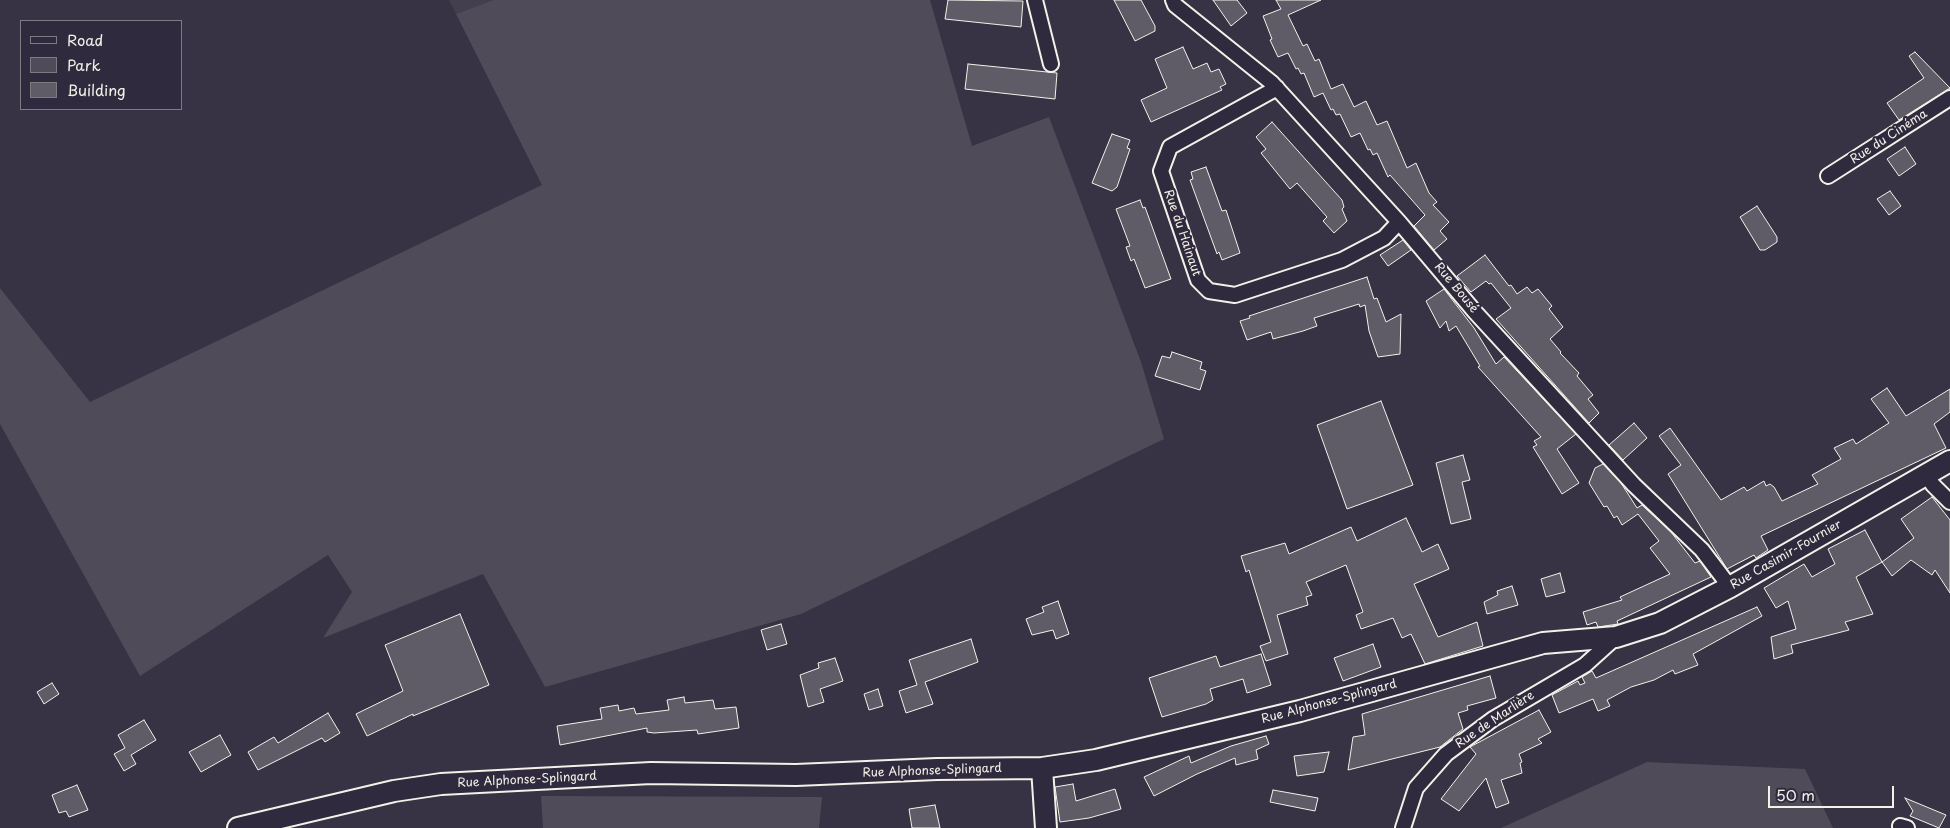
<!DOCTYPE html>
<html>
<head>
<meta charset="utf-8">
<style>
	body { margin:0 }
	#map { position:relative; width:1950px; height:828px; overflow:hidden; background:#373244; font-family:"Playpen Sans",sans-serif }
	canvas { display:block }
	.legend { position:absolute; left:20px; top:20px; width:162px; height:90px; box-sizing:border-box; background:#2f2a3d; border:1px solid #7e7a81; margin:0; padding:6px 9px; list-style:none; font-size:15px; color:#f4f1e8 }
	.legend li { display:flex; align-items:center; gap:10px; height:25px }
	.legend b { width:25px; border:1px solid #7e7a81 }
	.scale { position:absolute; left:1768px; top:786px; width:126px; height:22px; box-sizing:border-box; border:2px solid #f4f1e8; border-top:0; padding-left:6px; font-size:15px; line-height:18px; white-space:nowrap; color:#f4f1e8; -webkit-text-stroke:4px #2f2a3d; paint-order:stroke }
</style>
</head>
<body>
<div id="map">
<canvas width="1950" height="828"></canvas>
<ul class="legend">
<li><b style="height:6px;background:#2f2a3d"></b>Road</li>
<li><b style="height:14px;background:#504b59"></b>Park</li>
<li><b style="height:14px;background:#5f5c67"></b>Building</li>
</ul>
<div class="scale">50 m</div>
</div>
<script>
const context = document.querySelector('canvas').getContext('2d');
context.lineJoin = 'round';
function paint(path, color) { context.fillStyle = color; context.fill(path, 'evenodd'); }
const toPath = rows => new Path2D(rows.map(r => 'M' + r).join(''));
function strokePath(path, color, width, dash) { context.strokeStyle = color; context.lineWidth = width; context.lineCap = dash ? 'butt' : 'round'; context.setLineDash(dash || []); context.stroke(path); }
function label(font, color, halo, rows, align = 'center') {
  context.font = font + ' "Playpen Sans",sans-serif'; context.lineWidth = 4.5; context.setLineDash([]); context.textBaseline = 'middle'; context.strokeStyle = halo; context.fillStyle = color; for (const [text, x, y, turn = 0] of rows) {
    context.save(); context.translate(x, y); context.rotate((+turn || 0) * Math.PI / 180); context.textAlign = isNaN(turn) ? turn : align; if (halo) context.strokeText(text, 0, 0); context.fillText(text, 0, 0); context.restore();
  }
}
paint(toPath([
	[449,0,493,0,456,14]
]), '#433f4e');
paint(toPath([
	[493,0,930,0,972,146,1049,117,1141,362,1164,439,801,614,545,687,483,574,323,638,352,592,328,555,140,676,0,424,0,288,90,402,542,185,456,14],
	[1647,762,1805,769,1833,828,1501,828],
	[541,796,822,797,819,828,543,828]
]), '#504b59');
const building = toPath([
	[948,0,1023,1,1021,27,945,19,948,0],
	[1114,0,1141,0,1155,26,1155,31,1135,41,1114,0],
	[1213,0,1237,0,1247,13,1231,26,1213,0],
	[1276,0,1321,0,1288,15,1303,46,1307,44,1315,61,1319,59,1331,89,1343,84,1354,107,1366,101,1377,125,1387,121,1407,168,1416,163,1429,193,1437,202,1433,205,1449,222,1440,231,1447,239,1434,250,1414,226,1425,215,1390,175,1388,177,1377,153,1373,155,1370,149,1368,150,1360,133,1351,137,1340,114,1336,115,1333,109,1331,110,1323,93,1314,97,1304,73,1301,74,1298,68,1296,69,1288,53,1278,57,1270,40,1272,39,1263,16,1281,9,1276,0],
	[1183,47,1193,69,1207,63,1211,72,1219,69,1226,84,1220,87,1222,90,1151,122,1141,100,1167,88,1155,59,1183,47],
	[1915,52,1950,88,1899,120,1887,103,1924,78,1909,56,1915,52],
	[968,64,1057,73,1055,99,965,89,968,64],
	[1272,122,1342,200,1344,207,1342,209,1347,221,1334,233,1323,221,1327,217,1297,183,1290,189,1261,153,1266,149,1256,137,1272,122],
	[1112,134,1130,140,1127,148,1130,149,1117,187,1112,191,1092,183,1112,134],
	[1905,147,1916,164,1899,176,1887,159,1905,147],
	[1206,167,1222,211,1226,210,1240,253,1222,260,1219,252,1217,254,1190,180,1193,179,1191,172,1206,167],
	[1890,191,1901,206,1889,215,1877,199,1890,191],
	[1140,200,1143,208,1145,207,1171,279,1145,288,1134,259,1131,261,1126,247,1130,246,1116,209,1140,200],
	[1757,206,1777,237,1777,242,1765,250,1760,250,1740,217,1757,206],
	[1403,240,1411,250,1388,266,1380,255,1403,240],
	[1485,255,1509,286,1511,285,1517,294,1527,287,1532,293,1538,289,1552,306,1549,309,1563,327,1550,339,1561,352,1560,353,1579,373,1577,376,1593,395,1588,399,1599,413,1589,423,1496,319,1511,308,1491,283,1489,284,1486,281,1471,292,1457,276,1485,255],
	[1367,277,1374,299,1377,298,1386,322,1401,314,1400,354,1378,357,1369,331,1365,305,1360,307,1359,304,1314,318,1317,326,1303,331,1273,339,1271,332,1247,340,1240,321,1250,318,1249,316,1367,277],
	[1444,289,1474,328,1496,364,1504,357,1576,434,1557,449,1579,483,1562,494,1533,447,1537,445,1534,441,1541,437,1478,367,1480,366,1456,326,1449,331,1446,321,1440,328,1426,301,1444,289],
	[1172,352,1202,362,1200,369,1206,371,1200,390,1155,376,1162,356,1170,358,1172,352],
	[1887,388,1906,416,1950,389,1950,412,1934,424,1946,448,1761,536,1768,550,1756,558,1754,555,1727,569,1668,474,1681,465,1659,436,1670,428,1721,500,1744,487,1747,491,1764,481,1766,486,1770,484,1774,487,1782,501,1818,484,1812,475,1841,459,1834,448,1853,439,1856,444,1889,423,1871,399,1887,388],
	[1381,401,1413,485,1347,509,1317,425,1381,401],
	[1634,423,1647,438,1623,460,1609,445,1634,423],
	[1463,455,1470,480,1462,482,1471,519,1451,524,1436,463,1463,455],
	[1603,464,1621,483,1637,508,1642,505,1671,532,1695,563,1700,561,1711,577,1617,621,1618,624,1598,627,1596,622,1587,625,1583,612,1622,600,1620,597,1670,574,1650,548,1659,541,1638,514,1622,525,1617,516,1614,518,1607,506,1604,507,1589,483,1595,468,1603,464],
	[1932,497,1950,520,1950,593,1935,570,1932,575,1911,560,1892,576,1882,562,1914,538,1901,519,1932,497],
	[1406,518,1422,552,1438,544,1449,569,1414,584,1438,637,1477,622,1483,646,1425,664,1411,634,1402,638,1393,618,1361,629,1356,615,1363,612,1346,565,1306,582,1312,595,1306,597,1308,605,1277,615,1288,654,1266,661,1260,646,1271,642,1249,570,1246,572,1241,556,1285,543,1289,554,1351,527,1357,541,1406,518],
	[1865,530,1882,562,1856,577,1873,614,1845,622,1849,630,1791,645,1793,653,1774,659,1771,637,1796,629,1788,601,1776,608,1764,588,1804,564,1812,577,1835,564,1828,549,1865,530],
	[1560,573,1565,592,1546,597,1541,579,1560,573],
	[1512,586,1518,605,1487,614,1484,602,1498,595,1497,591,1512,586],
	[1058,601,1069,634,1056,639,1053,630,1032,635,1026,619,1044,612,1042,607,1058,601],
	[1757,607,1762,616,1693,654,1698,665,1675,674,1673,670,1654,680,1631,687,1607,700,1610,706,1598,711,1593,699,1559,713,1552,695,1578,681,1580,685,1585,683,1582,677,1592,671,1596,678,1757,607],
	[460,614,489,685,413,716,413,714,367,736,356,714,403,691,385,645,460,614],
	[781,624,787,644,767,650,761,630,781,624],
	[971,639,978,662,925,682,933,704,906,713,899,691,917,685,909,660,971,639],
	[1373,644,1381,667,1343,681,1334,658,1373,644],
	[1261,654,1271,685,1247,693,1243,679,1210,689,1213,700,1206,704,1162,717,1149,678,1216,656,1220,667,1261,654],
	[835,658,843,681,820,689,824,702,808,707,800,675,819,668,818,663,835,658],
	[1490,676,1496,698,1467,706,1468,710,1458,713,1463,729,1440,747,1348,770,1353,737,1365,735,1362,714,1490,676],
	[52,683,59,694,44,704,37,692,52,683],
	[878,689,883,706,869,710,864,694,878,689],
	[684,697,685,703,713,700,715,709,736,707,739,728,698,734,697,730,654,733,647,732,647,728,560,745,557,726,602,719,600,708,618,705,619,711,634,708,636,714,669,710,667,700,684,697],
	[1539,710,1551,732,1538,739,1542,743,1519,754,1522,762,1520,763,1522,773,1501,780,1509,803,1496,808,1486,778,1459,811,1441,799,1476,754,1470,747,1539,710],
	[328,713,340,733,325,742,322,738,258,770,248,752,274,737,278,743,328,713],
	[144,720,156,740,131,755,136,764,124,771,114,754,125,748,118,735,144,720],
	[220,735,231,755,201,772,189,752,220,735],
	[1266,736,1269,744,1256,750,1258,759,1236,765,1235,758,1197,774,1154,796,1144,777,1189,756,1191,763,1231,746,1266,736],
	[1329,752,1324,772,1297,776,1294,756,1329,752],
	[1073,784,1076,801,1115,789,1121,809,1089,818,1060,822,1055,787,1073,784],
	[77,785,88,810,69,817,66,811,59,813,52,795,77,785],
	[1273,790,1318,798,1315,811,1270,802,1273,790],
	[1905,798,1946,815,1939,828,1910,816,1913,811,1905,798],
	[935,805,940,828,912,828,909,809,935,805]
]);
paint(building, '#5f5c67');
strokePath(building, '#f4f1e8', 1);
const street = toPath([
	[1035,0,1051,64],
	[1173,0,1175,5,1272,83,1399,222,1475,312,1634,485,1702,550,1730,587],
	[1277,88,1170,147,1161,171,1198,280,1209,291,1235,295,1342,260,1384,238,1399,222],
	[1828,176,1950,98],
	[1926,474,1933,485,1950,502],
	[1900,826,1907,828],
	[1403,828,1416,788,1446,754,1493,719,1585,665,1616,637]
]);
const secondary = toPath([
	[1042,768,1046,828],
	[238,828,394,791,441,784,651,773,796,775,937,769,1042,768,1096,760,1300,711,1543,643,1616,637,1660,623,1730,587,1950,461]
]);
strokePath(street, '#f4f1e8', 18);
strokePath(secondary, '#f4f1e8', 24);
strokePath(street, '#2f2a3d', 14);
strokePath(secondary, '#2f2a3d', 20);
label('12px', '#f4f1e8', '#2f2a3d', [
	["Rue du Cinéma",1889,137,-33],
	["Rue du Hainaut",1182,233,71],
	["Rue Bousé",1456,288,50],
	["Rue Casimir-Fournier",1786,555,-30],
	["Rue Alphonse-Splingard",1329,702,-15],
	["Rue de Marlière",1495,720,-34],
	["Rue Alphonse-Splingard",932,771,-2],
	["Rue Alphonse-Splingard",527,780,-3]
]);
</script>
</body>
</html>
